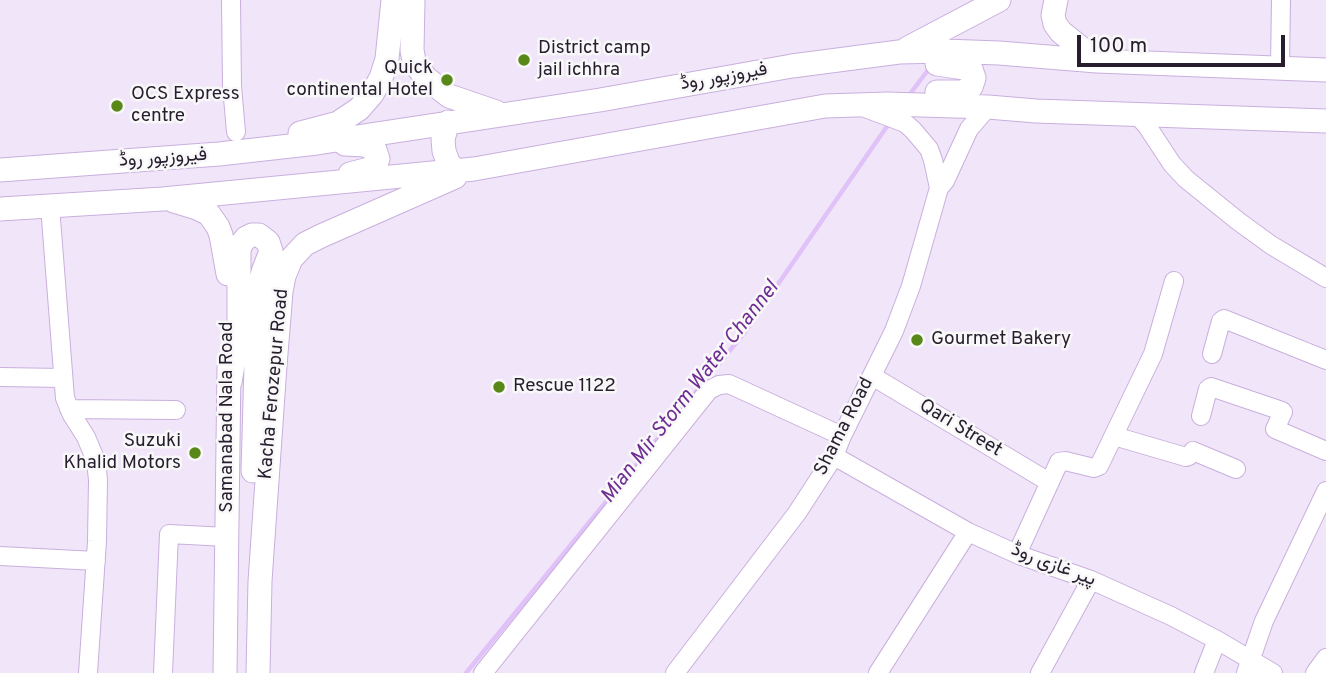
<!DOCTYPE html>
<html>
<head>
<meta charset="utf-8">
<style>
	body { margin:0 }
	#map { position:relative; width:1326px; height:673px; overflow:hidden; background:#f1e6f9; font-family:Overpass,sans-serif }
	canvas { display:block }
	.scale { position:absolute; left:1077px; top:35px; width:208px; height:32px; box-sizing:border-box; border:4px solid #271d2e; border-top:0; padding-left:9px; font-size:21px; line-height:24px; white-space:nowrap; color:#271d2e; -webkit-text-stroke:5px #f8f8f8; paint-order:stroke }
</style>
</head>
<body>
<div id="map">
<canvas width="1326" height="673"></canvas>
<div class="scale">100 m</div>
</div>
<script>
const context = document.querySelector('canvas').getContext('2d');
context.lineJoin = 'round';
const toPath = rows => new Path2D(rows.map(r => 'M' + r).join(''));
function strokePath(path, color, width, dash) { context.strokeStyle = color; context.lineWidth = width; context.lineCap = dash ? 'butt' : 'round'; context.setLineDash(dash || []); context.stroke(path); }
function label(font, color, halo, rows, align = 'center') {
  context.font = font + ' Overpass,Vazirmatn,sans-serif'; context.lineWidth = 5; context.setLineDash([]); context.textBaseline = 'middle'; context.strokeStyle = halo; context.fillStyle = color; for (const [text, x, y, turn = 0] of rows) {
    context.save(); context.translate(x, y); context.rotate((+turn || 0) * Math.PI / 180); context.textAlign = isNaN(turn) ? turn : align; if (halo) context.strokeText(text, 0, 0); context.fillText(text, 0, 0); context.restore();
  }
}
strokePath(toPath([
	[907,98,931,66],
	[466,673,745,332,890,122]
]), '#e0c1f8', 4.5);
const minor = toPath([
	[231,0,232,86,236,132],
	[1280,67,1281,0],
	[865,108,905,123,913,130,929,149,933,160,939,188],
	[1137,115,1147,126,1172,164,1186,179,1238,221,1271,245,1326,278],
	[50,206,65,398,72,415,86,437,96,461,98,480,97,541,88,673],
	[1212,354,1221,321,1224,319,1326,360],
	[872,376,1049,482],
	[0,377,63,378],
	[69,409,176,410],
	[1201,416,1208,389,1211,387,1282,411,1283,412,1275,429,1326,451],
	[1114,436,1186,457,1189,456,1193,451,1236,469],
	[834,456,968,532,1019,555,1091,580,1171,616,1217,640,1273,673],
	[1017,554,1059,462,1065,461,1094,468,1099,466,1153,354,1174,281],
	[0,556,96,561],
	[163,673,169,534,227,537],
	[483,673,709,390,719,385,729,384,842,436],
	[675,673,797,513,834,456,842,436,894,331,911,286,939,188,945,181,969,129,988,107],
	[878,673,968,532],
	[1040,673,1091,580],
	[1204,673,1217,640],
	[1246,673,1264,621,1326,491],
	[1315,673,1326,658]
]);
const major = toPath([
	[413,0,412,50,414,61,419,69,426,78,449,96,496,112],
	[1056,0,1053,15,1055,24,1061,32,1097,61],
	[908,48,999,0],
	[937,92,963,92,971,87,974,78,971,69,937,64],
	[448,122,443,139,444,151,448,162,455,171],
	[300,133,338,123,359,109,372,94,381,78,387,59,393,0],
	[345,144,365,145,375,150,378,159,373,168,350,174],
	[0,170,219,154,317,143,600,100,792,66,899,52,944,51,999,53,1097,61,1326,70],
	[174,201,197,208,209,214,218,227,221,235,228,274],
	[0,209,163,199,474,169,825,106,887,104,988,107,1036,111,1326,121],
	[230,382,239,330,239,250,241,244,246,238,252,235,259,235,268,242,271,251,263,272,258,294,253,471],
	[225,673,229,368],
	[258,673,260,581,275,366,281,292,284,276,291,259,305,244,321,236,455,177]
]);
strokePath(minor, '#c9afdd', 20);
strokePath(major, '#c9afdd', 25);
strokePath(minor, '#fff', 18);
strokePath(major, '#fff', 23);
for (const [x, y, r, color] of [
	[524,60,7,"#598718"],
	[447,80,7,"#598718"],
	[117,106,7,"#598718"],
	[917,340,7,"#598718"],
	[499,387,7,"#598718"],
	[195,453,7,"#598718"]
]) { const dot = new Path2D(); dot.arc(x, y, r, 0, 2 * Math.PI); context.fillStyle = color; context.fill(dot); strokePath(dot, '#f8f8f8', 2.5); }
label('19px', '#271d2e', '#f8f8f8', [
	["District camp",538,49],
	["jail ichhra",538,71],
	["Quick",433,69,"right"],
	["continental Hotel",433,91,"right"],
	["OCS Express",131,95],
	["centre",131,117],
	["Gourmet Bakery",931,340],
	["Rescue 1122",513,387],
	["Suzuki",181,442,"right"],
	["Khalid Motors",181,464,"right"]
], 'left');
label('19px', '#271d2e', '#f8f8f8', [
	["فیروزپور روڈ",724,78,-10],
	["فیروزپور روڈ",163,159,-4],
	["Kacha Ferozepur Road",275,384,-85],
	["Samanabad Nala Road",228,417,-90],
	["Shama Road",845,427,-63],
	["Qari Street",960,429,31],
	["پیر غازی روڈ",1053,566,21]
]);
label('italic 21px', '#6f2c94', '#f8f8f8', [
	["Mian Mir Storm Water Channel",691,393,-52]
]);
</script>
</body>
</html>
